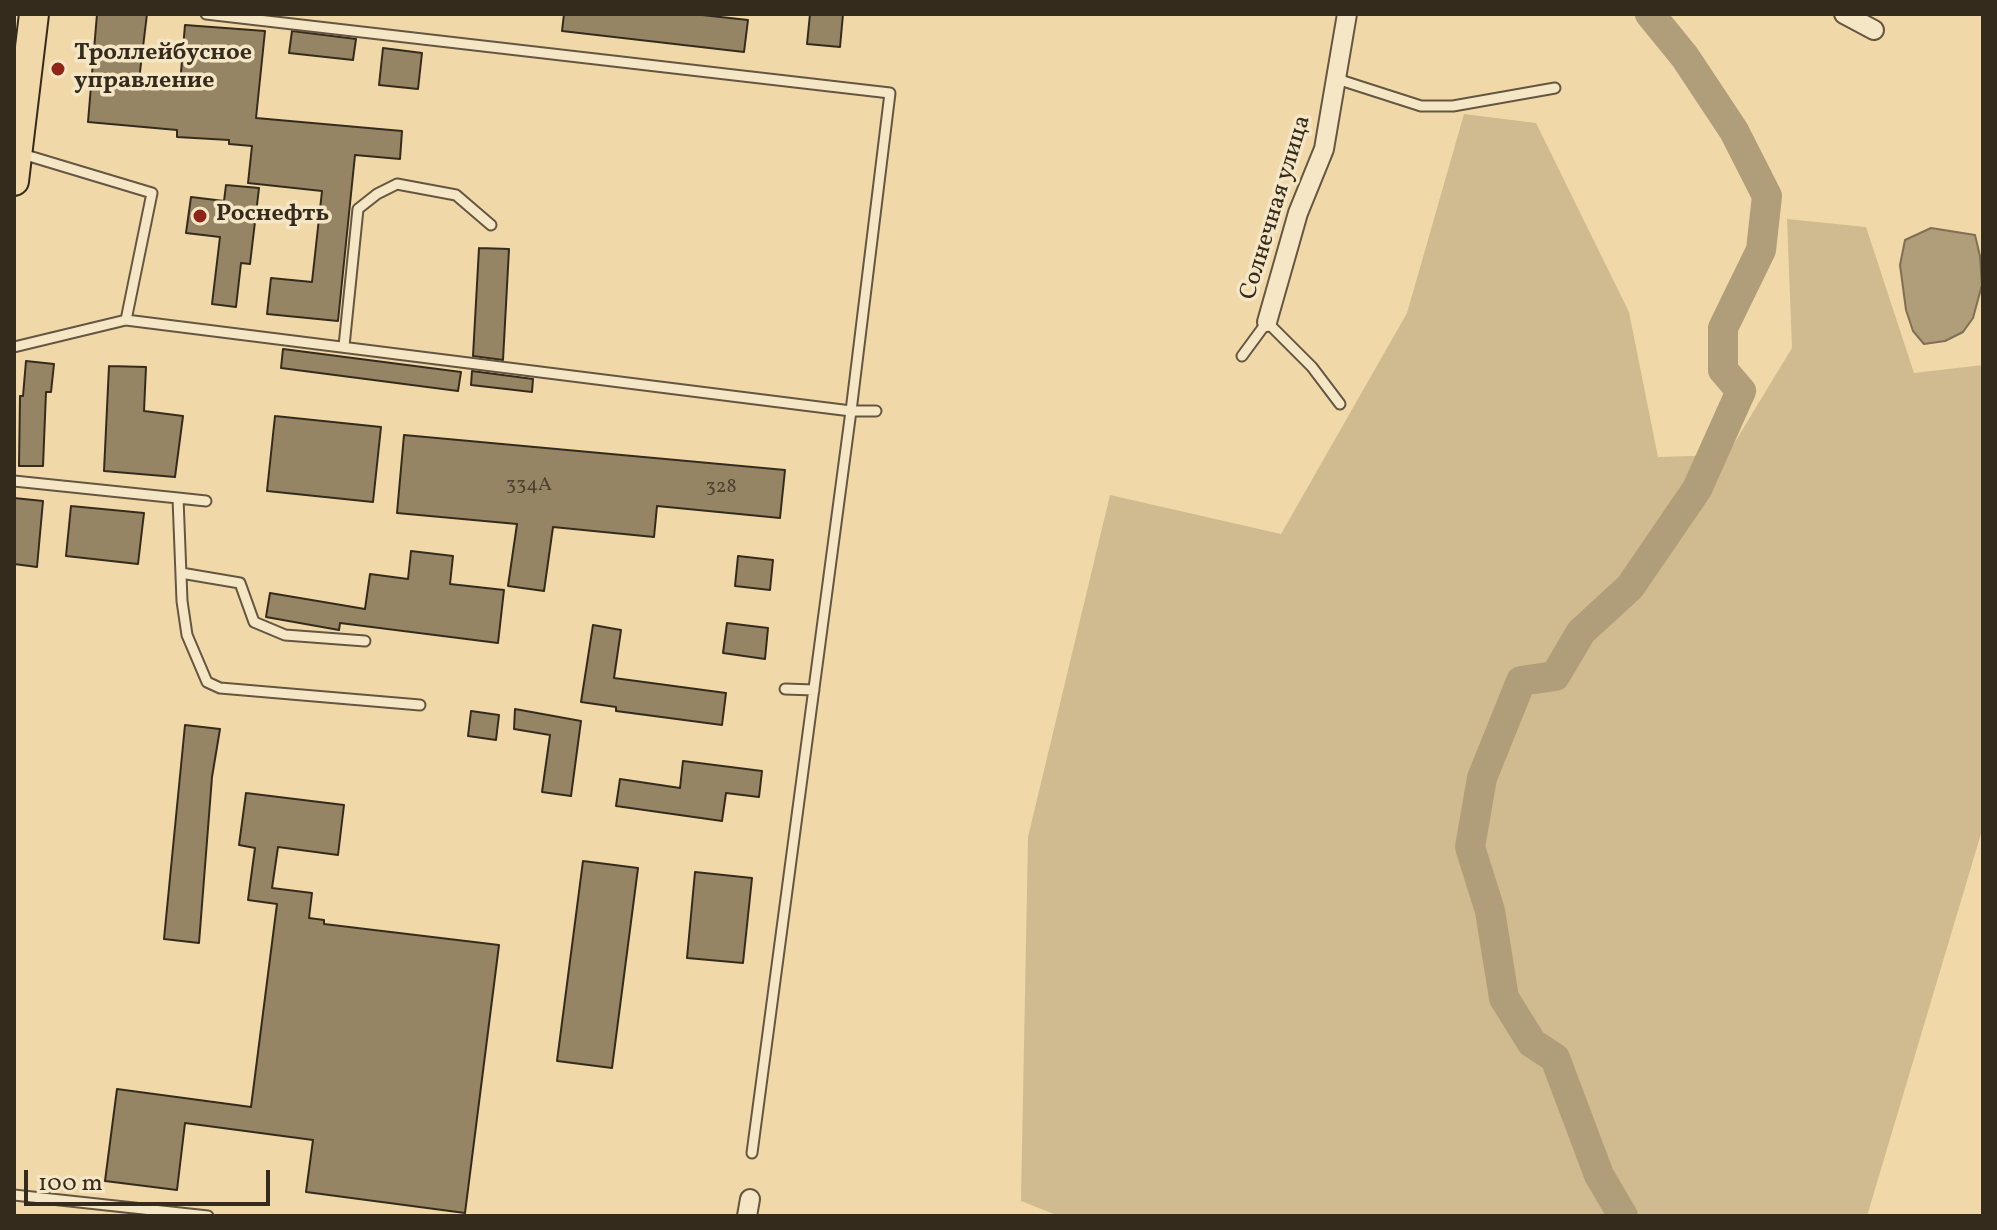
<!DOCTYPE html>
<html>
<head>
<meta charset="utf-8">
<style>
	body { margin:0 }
	#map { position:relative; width:1997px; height:1230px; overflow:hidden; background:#f0d8a8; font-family:Vollkorn,serif }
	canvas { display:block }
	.frame { position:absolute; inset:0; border:16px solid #352b1d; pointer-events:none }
	.scale { position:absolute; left:24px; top:1170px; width:246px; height:36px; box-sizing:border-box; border:4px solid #352b1d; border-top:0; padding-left:10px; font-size:24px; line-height:28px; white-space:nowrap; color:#352b1d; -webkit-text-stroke:6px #f5e6c6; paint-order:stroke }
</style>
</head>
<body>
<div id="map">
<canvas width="1997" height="1230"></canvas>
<div class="frame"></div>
<div class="scale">100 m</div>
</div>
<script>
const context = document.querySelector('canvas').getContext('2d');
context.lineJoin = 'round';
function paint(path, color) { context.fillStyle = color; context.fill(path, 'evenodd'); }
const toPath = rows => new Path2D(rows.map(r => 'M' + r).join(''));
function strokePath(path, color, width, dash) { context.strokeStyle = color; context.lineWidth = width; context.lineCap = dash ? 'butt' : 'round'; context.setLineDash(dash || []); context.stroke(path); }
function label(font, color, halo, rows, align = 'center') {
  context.font = font + ' Vollkorn,serif'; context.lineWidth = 7; context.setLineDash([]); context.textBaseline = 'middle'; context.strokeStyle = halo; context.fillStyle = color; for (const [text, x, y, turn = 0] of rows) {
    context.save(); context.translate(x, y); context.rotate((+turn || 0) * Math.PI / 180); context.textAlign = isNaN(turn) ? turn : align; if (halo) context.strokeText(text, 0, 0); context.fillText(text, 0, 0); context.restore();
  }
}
paint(toPath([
	[1464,114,1536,123,1629,312,1658,457,1727,455,1792,348,1787,219,1866,227,1914,373,1983,365,1983,827,1867,1216,1059,1216,1021,1201,1028,837,1110,495,1281,534,1407,313]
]), '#d0bb90');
const water = toPath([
	[1931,228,1975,235,1980,256,1982,285,1973,318,1963,332,1945,341,1924,344,1913,331,1906,310,1900,265,1905,240,1931,228]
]);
paint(water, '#b09d79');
strokePath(water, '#7f6f54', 2);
strokePath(toPath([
	[1623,1216,1599,1175,1555,1058,1532,1043,1504,998,1490,911,1470,847,1482,778,1521,681,1555,676,1581,632,1630,587,1697,489,1741,391,1723,370,1723,328,1761,250,1767,196,1734,131,1685,57,1650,14]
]), '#b09d79', 30);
const building = toPath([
	[97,14,147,14,139,80,180,84,185,25,265,31,256,118,402,131,400,159,355,155,338,321,267,314,271,278,312,282,322,191,248,183,252,146,229,144,229,140,177,137,177,130,88,122,97,14],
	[564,14,693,14,748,20,744,52,562,31,564,14],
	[810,14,843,14,840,47,807,44,810,14],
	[292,31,356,39,353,60,289,53,292,31],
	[383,48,422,53,418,89,379,85,383,48],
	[226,185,259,188,250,264,241,263,236,307,212,304,220,237,186,233,191,197,224,201,226,185],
	[479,248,509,249,503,360,473,356,479,248],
	[283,349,461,372,458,391,281,368,283,349],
	[26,361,54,364,51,392,46,392,43,466,19,466,20,396,23,396,26,361],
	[109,366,146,367,144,411,183,416,175,477,104,471,109,366],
	[472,371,533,379,532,392,471,385,472,371],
	[275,416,381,427,373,502,267,491,275,416],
	[404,435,785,470,780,518,657,506,654,537,553,527,544,591,508,586,517,524,397,513,404,435],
	[14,498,43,501,37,567,14,564,14,498],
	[71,506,144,513,138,564,66,556,71,506],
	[411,551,453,556,450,584,504,590,498,643,340,623,339,630,266,617,270,593,365,609,370,574,408,579,411,551],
	[738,556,773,560,770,590,735,586,738,556],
	[727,623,768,628,765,659,723,653,727,623],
	[593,625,621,630,614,678,726,693,722,725,616,711,616,707,581,702,593,625],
	[515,709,581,721,571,796,542,792,550,735,514,729,515,709],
	[471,711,499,715,496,740,468,736,471,711],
	[185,725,220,729,212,777,199,943,164,939,185,725],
	[683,761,762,771,759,797,726,793,722,821,616,806,620,779,680,788,683,761],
	[246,793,344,805,338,855,278,847,272,888,312,893,309,918,324,920,324,924,499,945,465,1213,306,1192,313,1140,185,1123,177,1190,105,1181,117,1089,251,1107,277,904,248,900,255,848,239,845,246,793],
	[583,861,638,868,612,1068,557,1061,583,861],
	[695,872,752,878,743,963,687,958,695,872]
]);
paint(building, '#968565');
strokePath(building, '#352b1d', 2);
const service = toPath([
	[206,14,890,93,851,411,752,1153],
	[1337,79,1421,106,1453,106,1555,88],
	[19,153,152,193,126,320],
	[344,346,358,209,377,194,397,184,456,195,491,225],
	[14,347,126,320,851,411,876,411],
	[1242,356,1267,322,1312,367,1340,404],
	[14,481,178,498,182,601,187,635,207,682,220,688,420,705],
	[178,498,206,501],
	[181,573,240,583,254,622,285,635,365,641],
	[785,689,814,690],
	[14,1195,208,1216]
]);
const minor = toPath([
	[1844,14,1874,30],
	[1267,322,1298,213,1324,149,1347,14],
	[747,1216,750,1199]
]);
const primary = toPath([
	[14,181,34,14]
]);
strokePath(service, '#645640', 13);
strokePath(minor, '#645640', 22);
strokePath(primary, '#352b1d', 32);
strokePath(service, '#f5e6c6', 9);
strokePath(minor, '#f5e6c6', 18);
strokePath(primary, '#f0d8a8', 28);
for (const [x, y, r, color] of [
	[58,69,8,"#8f2418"],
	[200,216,8,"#8f2418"]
]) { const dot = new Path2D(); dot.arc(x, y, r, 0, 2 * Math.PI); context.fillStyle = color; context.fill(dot); strokePath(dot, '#f5e6c6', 3); }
label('20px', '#4d422f', null, [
	["334А",529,486],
	["328",721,488]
]);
label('bold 24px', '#352b1d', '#f5e6c6', [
	["Троллейбусное",74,55],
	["управление",74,83],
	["Роснефть",216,216]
], 'left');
label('24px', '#352b1d', '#f5e6c6', [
	["Солнечная улица",1277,208,-73]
]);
</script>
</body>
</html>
